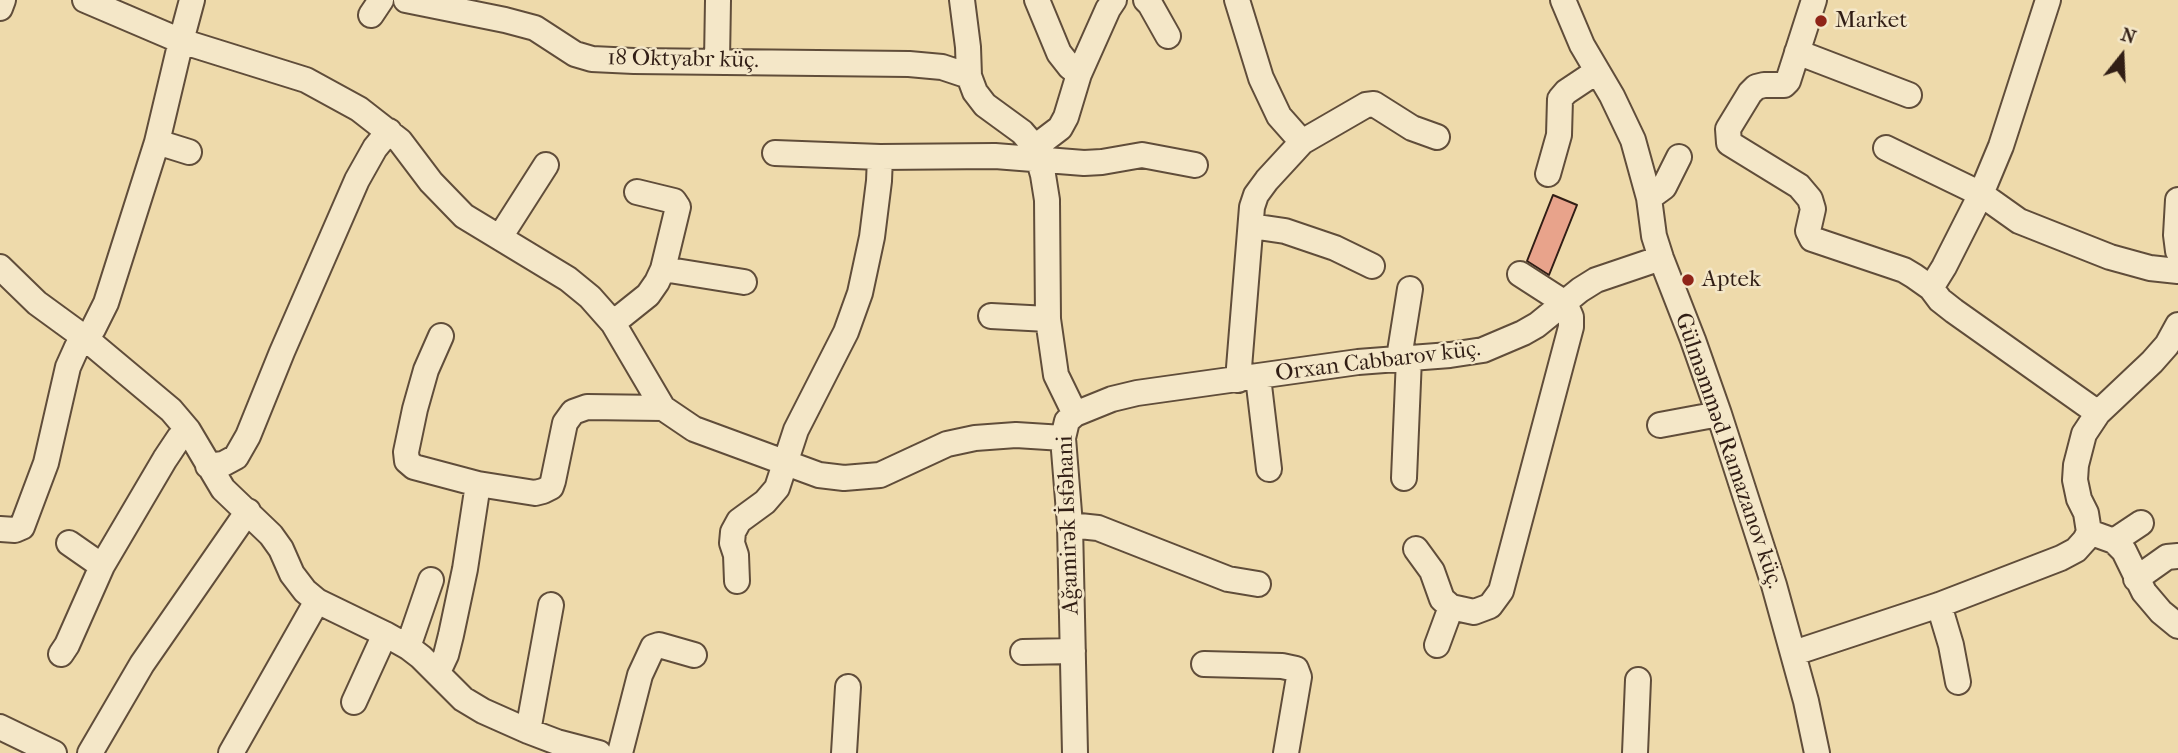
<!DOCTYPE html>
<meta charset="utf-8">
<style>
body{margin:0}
#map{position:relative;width:2178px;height:753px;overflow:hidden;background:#eedaab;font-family:"IM FELL French Canon",serif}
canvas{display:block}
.north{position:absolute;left:2087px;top:21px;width:70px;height:70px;-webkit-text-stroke:5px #f4e7c8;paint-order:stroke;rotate:18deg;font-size:19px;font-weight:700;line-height:28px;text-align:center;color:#311e15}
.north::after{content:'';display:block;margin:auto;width:24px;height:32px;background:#311e15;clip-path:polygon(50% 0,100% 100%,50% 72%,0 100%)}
</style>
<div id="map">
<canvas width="2178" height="753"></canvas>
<div class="north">N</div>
</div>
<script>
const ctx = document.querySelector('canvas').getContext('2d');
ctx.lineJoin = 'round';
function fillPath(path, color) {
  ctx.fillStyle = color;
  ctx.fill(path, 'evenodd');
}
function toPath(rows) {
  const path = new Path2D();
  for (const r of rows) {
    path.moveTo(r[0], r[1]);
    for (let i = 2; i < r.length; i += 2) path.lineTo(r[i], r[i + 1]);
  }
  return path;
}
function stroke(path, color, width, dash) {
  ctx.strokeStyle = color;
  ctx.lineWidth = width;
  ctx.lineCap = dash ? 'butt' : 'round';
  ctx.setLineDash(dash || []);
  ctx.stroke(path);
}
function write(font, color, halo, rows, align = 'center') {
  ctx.font = font + ' "IM FELL French Canon",serif';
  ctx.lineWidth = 5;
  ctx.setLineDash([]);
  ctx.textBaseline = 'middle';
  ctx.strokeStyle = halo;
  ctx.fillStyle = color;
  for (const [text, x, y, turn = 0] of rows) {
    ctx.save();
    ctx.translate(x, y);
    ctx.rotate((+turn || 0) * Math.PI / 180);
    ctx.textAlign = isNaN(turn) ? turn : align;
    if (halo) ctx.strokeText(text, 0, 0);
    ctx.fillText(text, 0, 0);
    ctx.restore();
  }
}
const building = toPath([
 [1553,195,1577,205,1549,275,1527,261,1553,195]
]);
const minor = toPath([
 [85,0,181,41,306,80,359,109,400,141,431,182,464,216,568,279,590,297,613,323,663,408,694,429,819,475,844,478,880,475,947,444,975,438,1016,435,1063,438],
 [406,0,505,20,535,28,575,54,592,59,634,61,909,64,942,67,969,76],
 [962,0,968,47,969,76,975,92,985,105,1022,132,1035,147,1043,175,1047,200,1048,319,1056,375,1075,414],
 [1037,0,1059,53,1070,67,1079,74],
 [1146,0,1150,4,1168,36],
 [1237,0,1261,78,1279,116,1302,142,1267,180,1256,195,1252,207,1238,380],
 [1563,0,1582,45,1612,96,1633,140,1649,198,1654,236,1661,258,1693,340,1719,414,1774,585,1806,701,1817,753],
 [1814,0,1788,81,1784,85,1764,85,1756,87,1750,93,1728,129,1729,143,1799,186,1810,199,1813,209,1808,231,1812,239,1904,270,1914,276,1931,288,1940,300,1954,311,2098,413],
 [0,8,3,0],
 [371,15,381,0],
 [1797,52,1909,95],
 [717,61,718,0],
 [157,142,189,152],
 [1302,142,1366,105,1374,104,1412,128,1437,137],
 [1035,147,1060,128,1066,117,1079,74,1108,9,1114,0],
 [1886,148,1981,194,2019,221,2110,257,2150,268,2178,271],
 [775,153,880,157],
 [1548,174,1559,135,1560,99,1566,92,1596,72],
 [1649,198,1664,187,1679,157],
 [2178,200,2176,235,2178,251],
 [1251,226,1285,231,1335,248,1372,266],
 [500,237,546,165],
 [0,267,37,303,85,338,171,410,188,430,223,489,271,535,281,549,292,574,305,591,317,601,385,634,408,647,421,657,463,699,483,711,528,731,557,742,599,753],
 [663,269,744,282],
 [1931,288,1944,267,1981,194,2001,146,2048,0],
 [991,316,1048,319],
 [613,323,648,295,657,282,663,269,678,207,674,201,637,192],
 [441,336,426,370,415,409,406,452,407,461,414,467,478,484,535,493,543,491,551,487,553,481,565,423,573,412,587,407,663,408],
 [1399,358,1410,289],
 [1258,377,1269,469],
 [1660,425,1719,414],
 [208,466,223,464,236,457,248,436,282,352,357,180,375,148,389,131],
 [1404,478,1409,358],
 [1070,525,1098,528,1228,579,1258,584],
 [0,529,15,530,22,527,46,463,68,367,77,347,93,329,106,303,157,142,181,41,192,0],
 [2089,532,2114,541,2124,551,2144,592,2161,612,2178,626],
 [2114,541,2141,523],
 [69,543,102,566],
 [1416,549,1432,571,1442,599,1451,607,1474,612,1490,606,1501,591,1571,327,1571,317,1565,303,1520,274],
 [2136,579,2167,557,2178,556],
 [737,581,736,555,732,543,733,532,739,521,765,502,777,488,796,430,846,332,860,293,872,237,879,181,880,157,995,156,1084,163,1102,162,1142,155,1195,165],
 [1939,605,1951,645,1958,682],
 [1437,645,1451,607],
 [408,647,431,580],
 [1023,652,1073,651],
 [1794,653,1939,605,2061,558,2076,550,2085,540,2089,532,2086,513,2079,499,2075,480,2076,465,2084,434,2098,413,2152,362,2167,345,2178,325],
 [61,654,67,645,102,566,165,459,179,438,188,430],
 [1204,664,1282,666,1296,669,1299,677,1286,753],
 [438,672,446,655,451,635,465,569,478,484],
 [354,702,385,634],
 [0,727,54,753],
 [528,731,551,605],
 [90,753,142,664,248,511],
 [231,753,317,601],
 [620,753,640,675,653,647,659,645,694,655],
 [844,753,848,687],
 [1075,753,1070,525,1063,438,1067,421,1075,414,1112,399,1137,393,1358,362,1450,355,1483,350,1523,333,1537,325,1580,290,1596,280,1661,258],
 [1635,753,1638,680]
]);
const markers = [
 [1821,21,7,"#8f2418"],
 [1688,280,7,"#8f2418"]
];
const poiNames = [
 ["Market",1835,21],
 ["Aptek",1702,280]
];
const streetNames = [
 ["18 Oktyabr küç.",683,60,1],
 ["Orxan Cabbarov küç.",1378,362,-7],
 ["Gülməmməd Ramazanov küç.",1728,451,71],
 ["Ağamirək İsfəhani",1069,525,-92]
];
fillPath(building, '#e8a38b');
stroke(building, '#311e15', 2);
stroke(minor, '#604d3a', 28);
stroke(minor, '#f4e7c8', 24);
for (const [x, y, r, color] of markers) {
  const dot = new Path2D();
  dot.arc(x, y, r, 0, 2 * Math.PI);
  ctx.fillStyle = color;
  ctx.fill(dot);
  stroke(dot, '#f4e7c8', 2.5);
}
write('23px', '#311e15', '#f4e7c8', poiNames, 'left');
write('23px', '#311e15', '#f4e7c8', streetNames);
</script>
